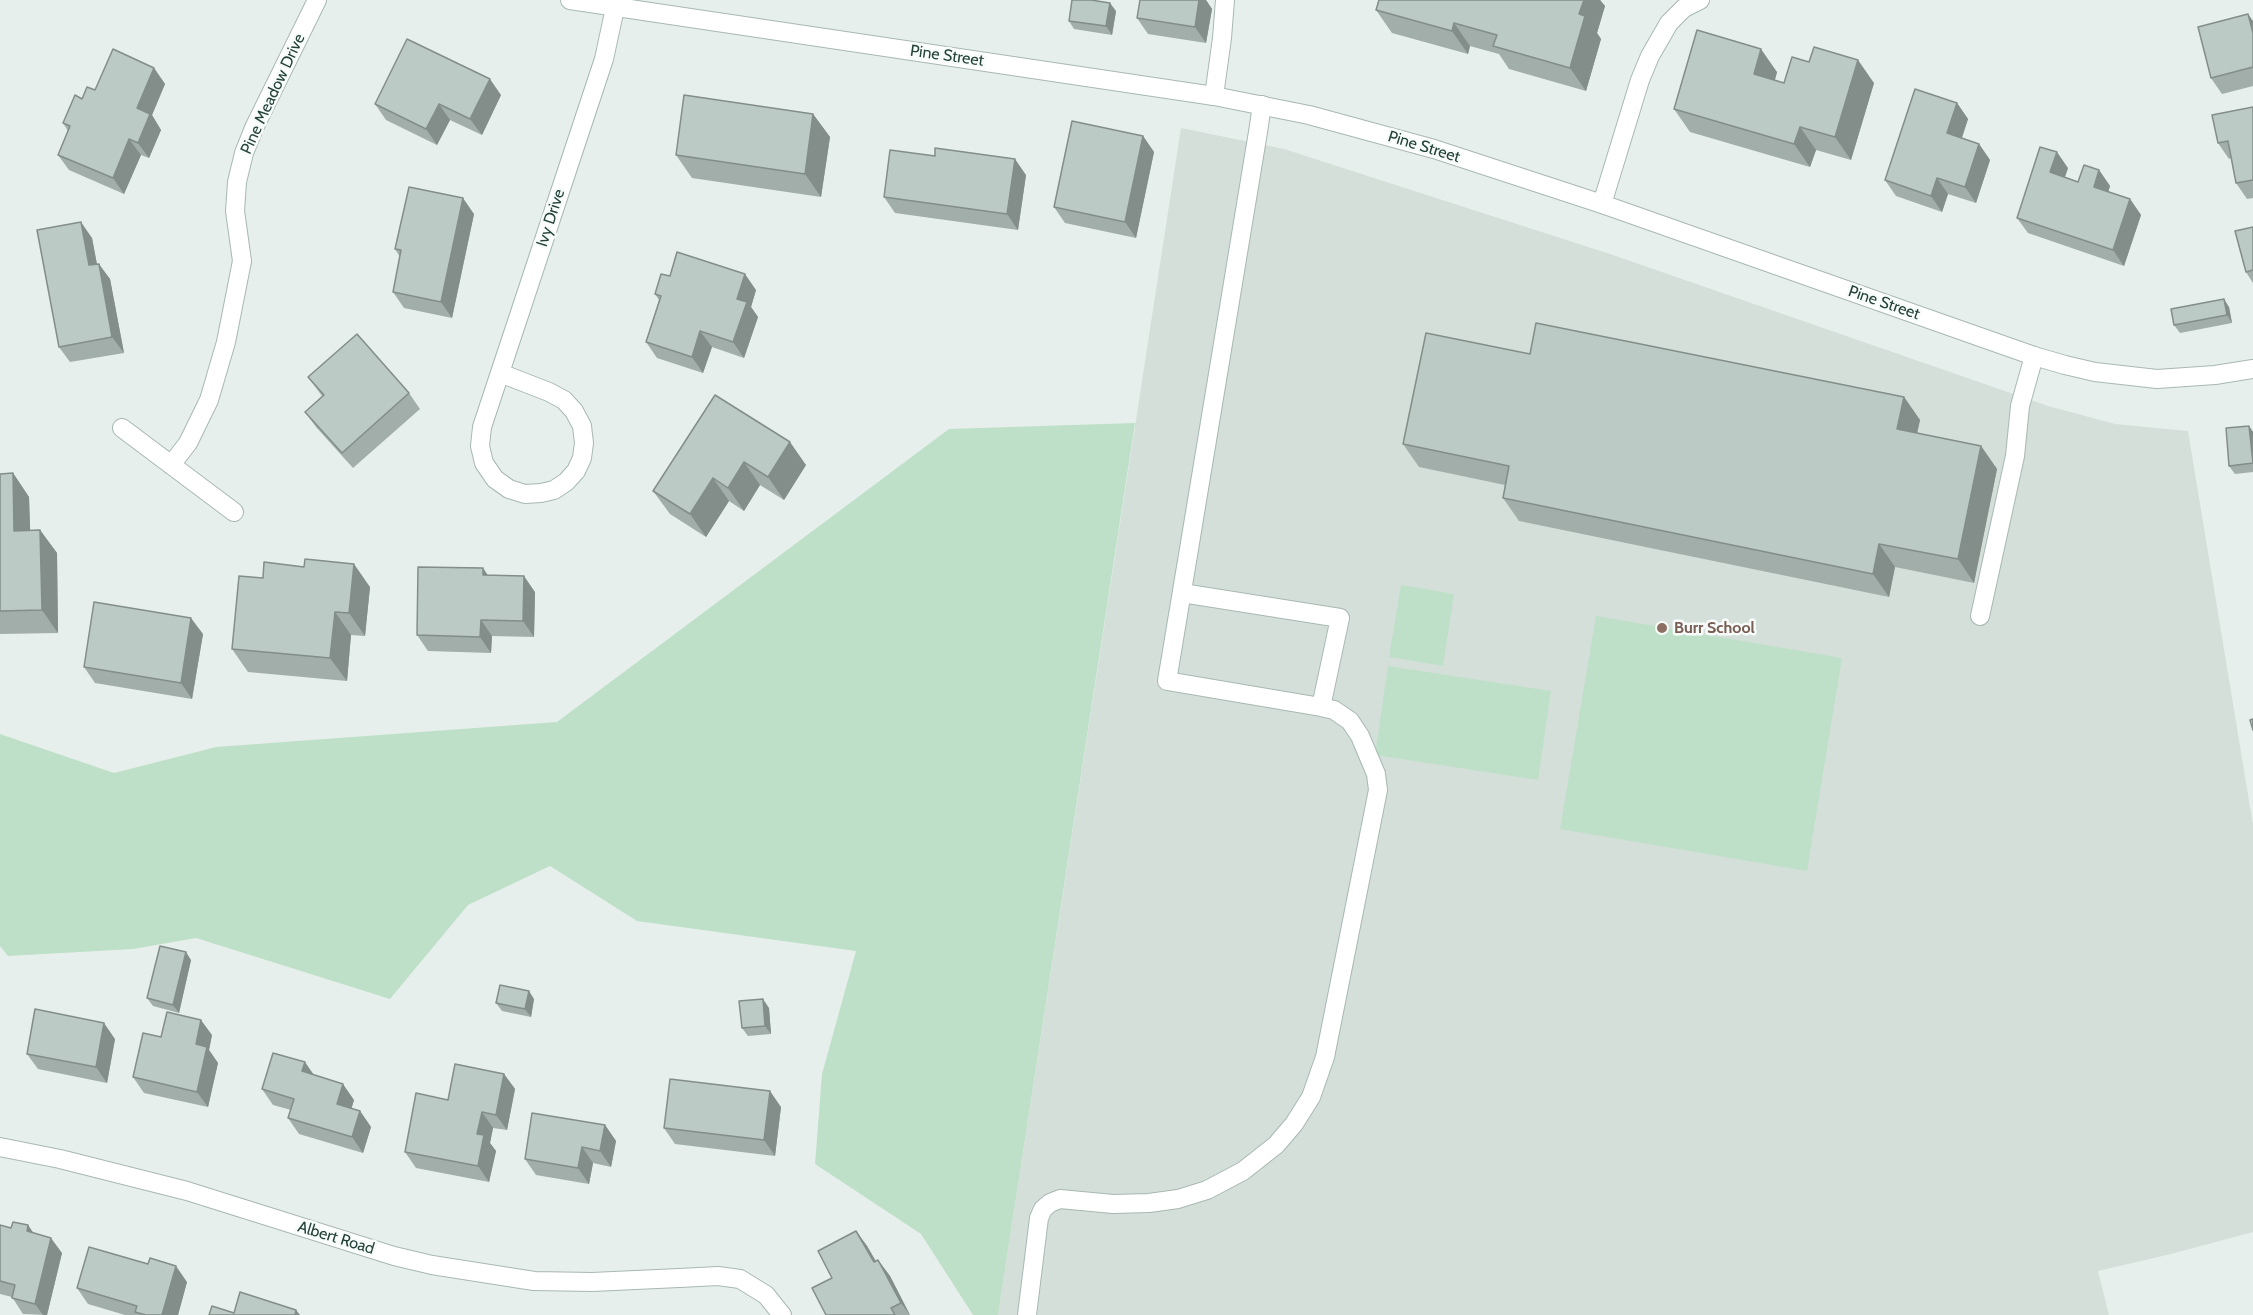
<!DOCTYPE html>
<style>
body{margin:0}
canvas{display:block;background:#e6efeb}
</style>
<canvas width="2253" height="1315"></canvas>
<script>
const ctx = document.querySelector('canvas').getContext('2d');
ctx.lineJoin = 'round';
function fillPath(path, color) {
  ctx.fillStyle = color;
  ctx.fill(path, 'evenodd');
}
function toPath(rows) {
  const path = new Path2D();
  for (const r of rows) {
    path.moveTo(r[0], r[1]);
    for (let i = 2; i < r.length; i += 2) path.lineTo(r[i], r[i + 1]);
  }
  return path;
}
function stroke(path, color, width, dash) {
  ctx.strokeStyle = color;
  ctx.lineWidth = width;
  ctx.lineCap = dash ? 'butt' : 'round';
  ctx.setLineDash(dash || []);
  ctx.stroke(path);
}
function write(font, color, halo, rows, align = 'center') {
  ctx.font = font + ' Cabin,sans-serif';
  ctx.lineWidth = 5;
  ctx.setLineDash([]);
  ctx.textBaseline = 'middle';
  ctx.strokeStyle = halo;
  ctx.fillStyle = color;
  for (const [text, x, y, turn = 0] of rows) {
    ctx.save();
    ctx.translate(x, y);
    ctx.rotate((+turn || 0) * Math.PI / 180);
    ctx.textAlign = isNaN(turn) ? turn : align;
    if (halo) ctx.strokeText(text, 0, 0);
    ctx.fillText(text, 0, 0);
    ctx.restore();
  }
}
const built = toPath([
 [1181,128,1284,149,1610,254,2048,406,2115,424,2188,431,2253,825,2253,1232,2171,1254,2098,1271,2109,1315,998,1315]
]);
const green = toPath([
 [1135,423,998,1315,973,1315,921,1234,815,1164,822,1074,856,951,637,921,550,866,468,905,390,999,196,938,133,949,8,956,0,946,0,734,114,773,216,747,557,722,949,429],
 [1401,585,1454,594,1443,666,1389,657],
 [1596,616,1842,658,1807,871,1560,829],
 [1388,666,1551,691,1538,780,1375,755]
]);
const service = toPath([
 [1214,96,1222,38,1225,0],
 [1602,204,1640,80,1650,56,1669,23,1684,8,1700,0],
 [122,428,234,512],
 [171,465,188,443,209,400,226,342,242,261],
 [1182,593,1340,618,1321,707,1167,681,1191,537,1258,132,1262,105],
 [1980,616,2015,456,2020,406,2034,356],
 [679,1278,718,1276,740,1279,766,1295,782,1315],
 [1027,1315,1039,1218,1043,1209,1050,1203,1060,1199,1113,1204,1149,1203,1178,1199,1207,1190,1243,1171,1276,1145,1294,1124,1311,1097,1325,1057,1378,790,1376,774,1360,736,1350,721,1334,710,1321,707]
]);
const minor = toPath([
 [570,0,1214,96,1309,115,1434,149,1602,204,2034,356,2065,365,2095,372,2157,379,2215,375,2253,369],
 [242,261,235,211,237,182,244,153,254,128,317,0],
 [500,373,549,392,564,400,574,411,582,426,584,443,582,458,576,471,566,482,554,490,541,493,525,494,509,489,495,479,484,463,480,446,482,427,604,59,615,8],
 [0,1147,60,1159,187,1191,394,1256,432,1265,534,1281,592,1282,679,1278]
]);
const wall = toPath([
 [1140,0,1206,0,1212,9,1206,43,1148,34,1137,18],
 [1378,0,1600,0,1605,6,1597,33,1601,39,1586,91,1509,69,1499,54,1470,46,1468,54,1392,33,1376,10,1378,1],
 [1116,11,1112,35,1074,29,1069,21],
 [2253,21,2253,86,2222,94,2211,78],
 [154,68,165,84,152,115,161,130,149,158,141,155,124,194,69,170,58,155,68,131,63,123,82,99,95,90],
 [1777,72,1775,80,1784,83,1874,83,1851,160,1816,150,1810,167,1690,132,1674,109],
 [501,95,482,135,450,120,437,145,386,120,375,104],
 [1957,103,1968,119,1962,138,1979,144,1990,160,1976,203,1948,194,1942,212,1896,196,1885,180],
 [2253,107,2253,198,2247,199,2236,183,2231,158,2229,159,2218,143],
 [813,114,830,137,821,197,692,178,676,155],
 [1143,136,1154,152,1136,238,1065,223,1054,207],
 [935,156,1026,175,1018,230,895,213,884,197],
 [2068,168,2065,177,2078,182,2099,170,2110,186,2108,192,2130,199,2141,215,2124,266,2028,233,2017,218],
 [474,214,452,318,404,308,393,292,400,257,395,249],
 [2253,227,2253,283,2246,272],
 [92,238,97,264,110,279,124,353,70,362,59,347],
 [670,276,756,290,751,307,758,317,744,358,712,347,703,373,657,358,646,342,659,300,655,294],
 [2229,307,2232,323,2180,333,2174,325],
 [1530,354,1904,397,1920,420,1917,433,1981,446,1997,469,1974,583,1895,567,1889,597,1519,521,1503,498,1505,485,1419,467,1403,444],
 [308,377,409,393,420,409,353,468,316,427,305,412,322,396],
 [715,395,806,465,784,500,760,485,744,511,729,501,706,537,670,514,653,491],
 [2249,426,2253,432,2253,472,2235,474,2229,466],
 [13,473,29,497,30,531,40,530,57,553,58,633,0,634,0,474],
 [489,575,535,592,534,637,492,636,491,653,428,651,417,635],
 [370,587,365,636,351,635,347,681,248,672,232,649],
 [203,634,192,699,95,683,84,667],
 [191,960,179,1013,153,1006,147,998],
 [534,999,531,1017,502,1011,496,1003],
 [769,1008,771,1034,748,1036,742,1028],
 [212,1035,209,1050,218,1063,208,1107,144,1093,133,1077,161,1037],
 [115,1039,107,1083,38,1069,27,1054],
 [504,1074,515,1089,507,1130,493,1128,490,1143,496,1151,489,1182,416,1168,405,1152,448,1100],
 [313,1075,354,1100,351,1109,360,1111,371,1127,363,1153,299,1134,288,1118,291,1110,273,1105,262,1089],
 [781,1107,775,1156,675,1144,664,1128],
 [605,1125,616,1141,611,1167,593,1163,589,1184,536,1175,525,1159],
 [0,1225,11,1228,28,1225,33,1233,62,1253,47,1315,23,1314,12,1297,0,1294],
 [856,1231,867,1246,876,1261,878,1260,890,1276,910,1315,826,1315,832,1278],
 [187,1282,178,1315,125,1315,88,1304,77,1288]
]);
const shadedWall = toPath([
 [1199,0,1206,0,1212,9,1206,43,1195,27],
 [1584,0,1600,0,1605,6,1597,33,1601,39,1586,91,1570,68,1579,14],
 [1110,3,1116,11,1112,35,1106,26],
 [2248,14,2253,21,2253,33],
 [1454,23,1470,46,1468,54,1452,31],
 [1761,49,1777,72,1770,97,1754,74],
 [1858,60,1874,83,1851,160,1835,137],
 [154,68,165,84,152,115,161,130,149,158,138,143,137,108],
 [490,79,501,95,482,135,470,119],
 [1957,103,1968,119,1958,149,1947,133],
 [439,104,450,120,437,145,426,129],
 [813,114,830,137,821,197,805,174],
 [1800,127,1816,150,1810,167,1794,144],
 [1143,136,1154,152,1136,238,1125,222],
 [129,139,141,155,124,194,113,178],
 [1979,144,1990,160,1976,203,1965,187],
 [2057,152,2068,168,2061,188,2050,172],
 [1015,159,1026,175,1018,230,1007,214],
 [2099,170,2110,186,2105,203,2094,187],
 [1937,178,1948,194,1942,212,1931,196],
 [463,198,474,214,452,318,441,302],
 [2130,199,2141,215,2124,266,2113,250],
 [81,222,92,238,100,281,89,265],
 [99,264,110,279,124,353,112,337],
 [745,274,756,290,751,307,758,317,744,358,733,342,737,299],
 [2224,299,2229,307,2232,323,2227,315],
 [700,331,712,347,703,373,692,357],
 [1904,397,1920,420,1913,452,1897,429],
 [2249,426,2253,432,2253,464,2253,463],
 [790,442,806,465,784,500,768,477],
 [1981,446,1997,469,1974,583,1958,559],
 [744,462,760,485,744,511,728,488],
 [13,473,29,497,31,554,14,531],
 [713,478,729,501,706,537,690,514],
 [40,530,57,553,58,633,42,610],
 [1879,544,1895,567,1889,597,1873,574],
 [354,564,370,587,365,636,349,613],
 [483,568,494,584,483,575],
 [524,576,535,592,534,637,523,621],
 [335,612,351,635,347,681,330,658],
 [191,618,203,634,192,699,181,683],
 [481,620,492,636,491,653,480,637],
 [186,952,191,960,179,1013,173,1005],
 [529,991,534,999,531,1017,525,1009],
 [763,999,769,1008,771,1034,765,1026],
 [201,1020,212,1035,209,1050,218,1063,208,1107,197,1092,196,1044],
 [104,1023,115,1039,107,1083,96,1067],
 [305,1062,316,1078,302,1071],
 [504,1074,515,1089,507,1130,496,1115],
 [343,1084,354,1100,348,1120,337,1104],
 [770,1091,781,1107,775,1156,764,1140],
 [360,1111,371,1127,363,1153,352,1137],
 [482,1112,493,1128,490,1143,496,1151,489,1182,478,1166,477,1134],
 [605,1125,616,1141,611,1167,600,1151],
 [582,1147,593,1163,589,1184,578,1168],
 [28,1225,39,1241,27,1231],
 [856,1231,867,1246,885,1278,874,1262],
 [51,1238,62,1253,47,1315,43,1315,35,1304],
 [878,1260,890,1276,910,1315,901,1303],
 [176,1266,187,1282,178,1315,162,1315],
 [296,1310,300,1315,295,1315]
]);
const building = toPath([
 [1072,0,1091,0,1110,3,1106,26,1069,21,1072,0],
 [1140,0,1199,0,1195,27,1137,18,1140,0],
 [1379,0,1584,0,1579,14,1585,16,1570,68,1493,46,1497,35,1454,23,1452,31,1376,10,1379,0],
 [2248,14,2253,33,2253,67,2211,78,2198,27,2248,14],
 [1697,30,1761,49,1754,74,1784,83,1792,57,1809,62,1814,47,1858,60,1835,137,1800,127,1794,144,1674,109,1697,30],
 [407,39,490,79,470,119,439,104,426,129,375,104,407,39],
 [113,49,154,68,137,108,150,114,138,143,129,139,113,178,58,155,70,126,63,123,75,95,82,99,87,87,95,90,113,49],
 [1915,89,1957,103,1947,133,1979,144,1965,187,1937,178,1931,196,1885,180,1915,89],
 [684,95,813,114,805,174,676,155,684,95],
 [2253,107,2253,180,2236,183,2228,141,2218,143,2212,115,2253,107],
 [1072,121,1143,136,1125,222,1054,207,1072,121],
 [2040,147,2057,152,2050,172,2078,182,2084,165,2099,170,2094,187,2130,199,2113,250,2017,218,2040,147],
 [935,148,1015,159,1007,214,884,197,890,150,935,156,935,148],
 [409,187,463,198,441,302,393,292,401,250,395,249,409,187],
 [81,222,89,265,99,264,112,337,59,347,37,230,81,222],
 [2253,227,2253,270,2246,272,2235,231,2253,227],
 [677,252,745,274,737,299,747,302,733,342,700,331,692,357,646,342,661,296,655,294,661,274,670,276,677,252],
 [2224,299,2227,315,2174,325,2171,309,2224,299],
 [1536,323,1904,397,1897,429,1981,446,1958,559,1879,544,1873,574,1503,498,1509,466,1403,444,1426,333,1530,354,1536,323],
 [357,334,409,393,342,453,305,412,324,395,308,377,357,334],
 [715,395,790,442,768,477,744,462,728,488,713,478,690,514,653,491,715,395],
 [2249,426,2253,463,2229,466,2226,428,2249,426],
 [13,473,14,531,40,530,42,610,0,611,0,474,13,473],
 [305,559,354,564,349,613,335,612,330,658,232,649,239,576,263,578,264,562,304,567,305,559],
 [418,567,483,568,483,575,524,576,523,621,481,620,480,637,417,635,418,567],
 [94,602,191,618,181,683,84,667,94,602],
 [2253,719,2253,730,2250,720,2253,719],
 [160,946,186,952,173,1005,147,998,160,946],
 [500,985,529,991,525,1009,496,1003,500,985],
 [763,999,765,1026,742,1028,739,1001,763,999],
 [35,1009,104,1023,96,1067,27,1054,35,1009],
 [167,1012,201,1020,196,1044,207,1047,197,1092,133,1077,143,1033,161,1037,167,1012],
 [273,1053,305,1062,302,1071,343,1084,337,1104,360,1111,352,1137,288,1118,294,1099,262,1089,273,1053],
 [455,1064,504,1074,496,1115,482,1112,477,1134,484,1135,478,1166,405,1152,416,1093,448,1100,455,1064],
 [670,1079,770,1091,764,1140,664,1128,670,1079],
 [532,1113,605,1125,600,1151,582,1147,578,1168,525,1159,532,1113],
 [13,1222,28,1225,27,1231,51,1238,35,1304,12,1298,15,1285,0,1281,0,1225,11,1228,13,1222],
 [856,1231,874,1262,878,1260,901,1303,891,1308,895,1315,826,1315,812,1288,832,1278,818,1251,856,1231],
 [89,1247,148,1264,150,1258,176,1266,162,1315,146,1315,135,1312,137,1306,77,1288,89,1247],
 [240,1292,296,1310,295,1315,209,1315,212,1306,234,1313,240,1292]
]);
const markers = [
 [1662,628,6,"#8d6e63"]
];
const streetNames = [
 ["Pine Street",947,56,8],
 ["Pine Meadow Drive",273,94,-65],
 ["Pine Street",1424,147,17],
 ["Ivy Drive",551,218,-72],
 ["Pine Street",1884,303,19],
 ["Albert Road",336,1238,17]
];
const educationNames = [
 ["Burr School",1674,628]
];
fillPath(built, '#d4dfda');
fillPath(green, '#bfe0c8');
stroke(service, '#a8b8b2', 20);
stroke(minor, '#a8b8b2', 20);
stroke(service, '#fff', 18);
stroke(minor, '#fff', 18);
fillPath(wall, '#a1aea9');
fillPath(shadedWall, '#838d89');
fillPath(building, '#bbcac4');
stroke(building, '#838d89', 1.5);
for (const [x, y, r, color] of markers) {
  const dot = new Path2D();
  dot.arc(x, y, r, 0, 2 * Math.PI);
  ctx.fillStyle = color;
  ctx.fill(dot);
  stroke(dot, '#f7fbf9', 2);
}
write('16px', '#24423a', '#f7fbf9', streetNames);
write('bold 16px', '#785e54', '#f7fbf9', educationNames, 'left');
</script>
